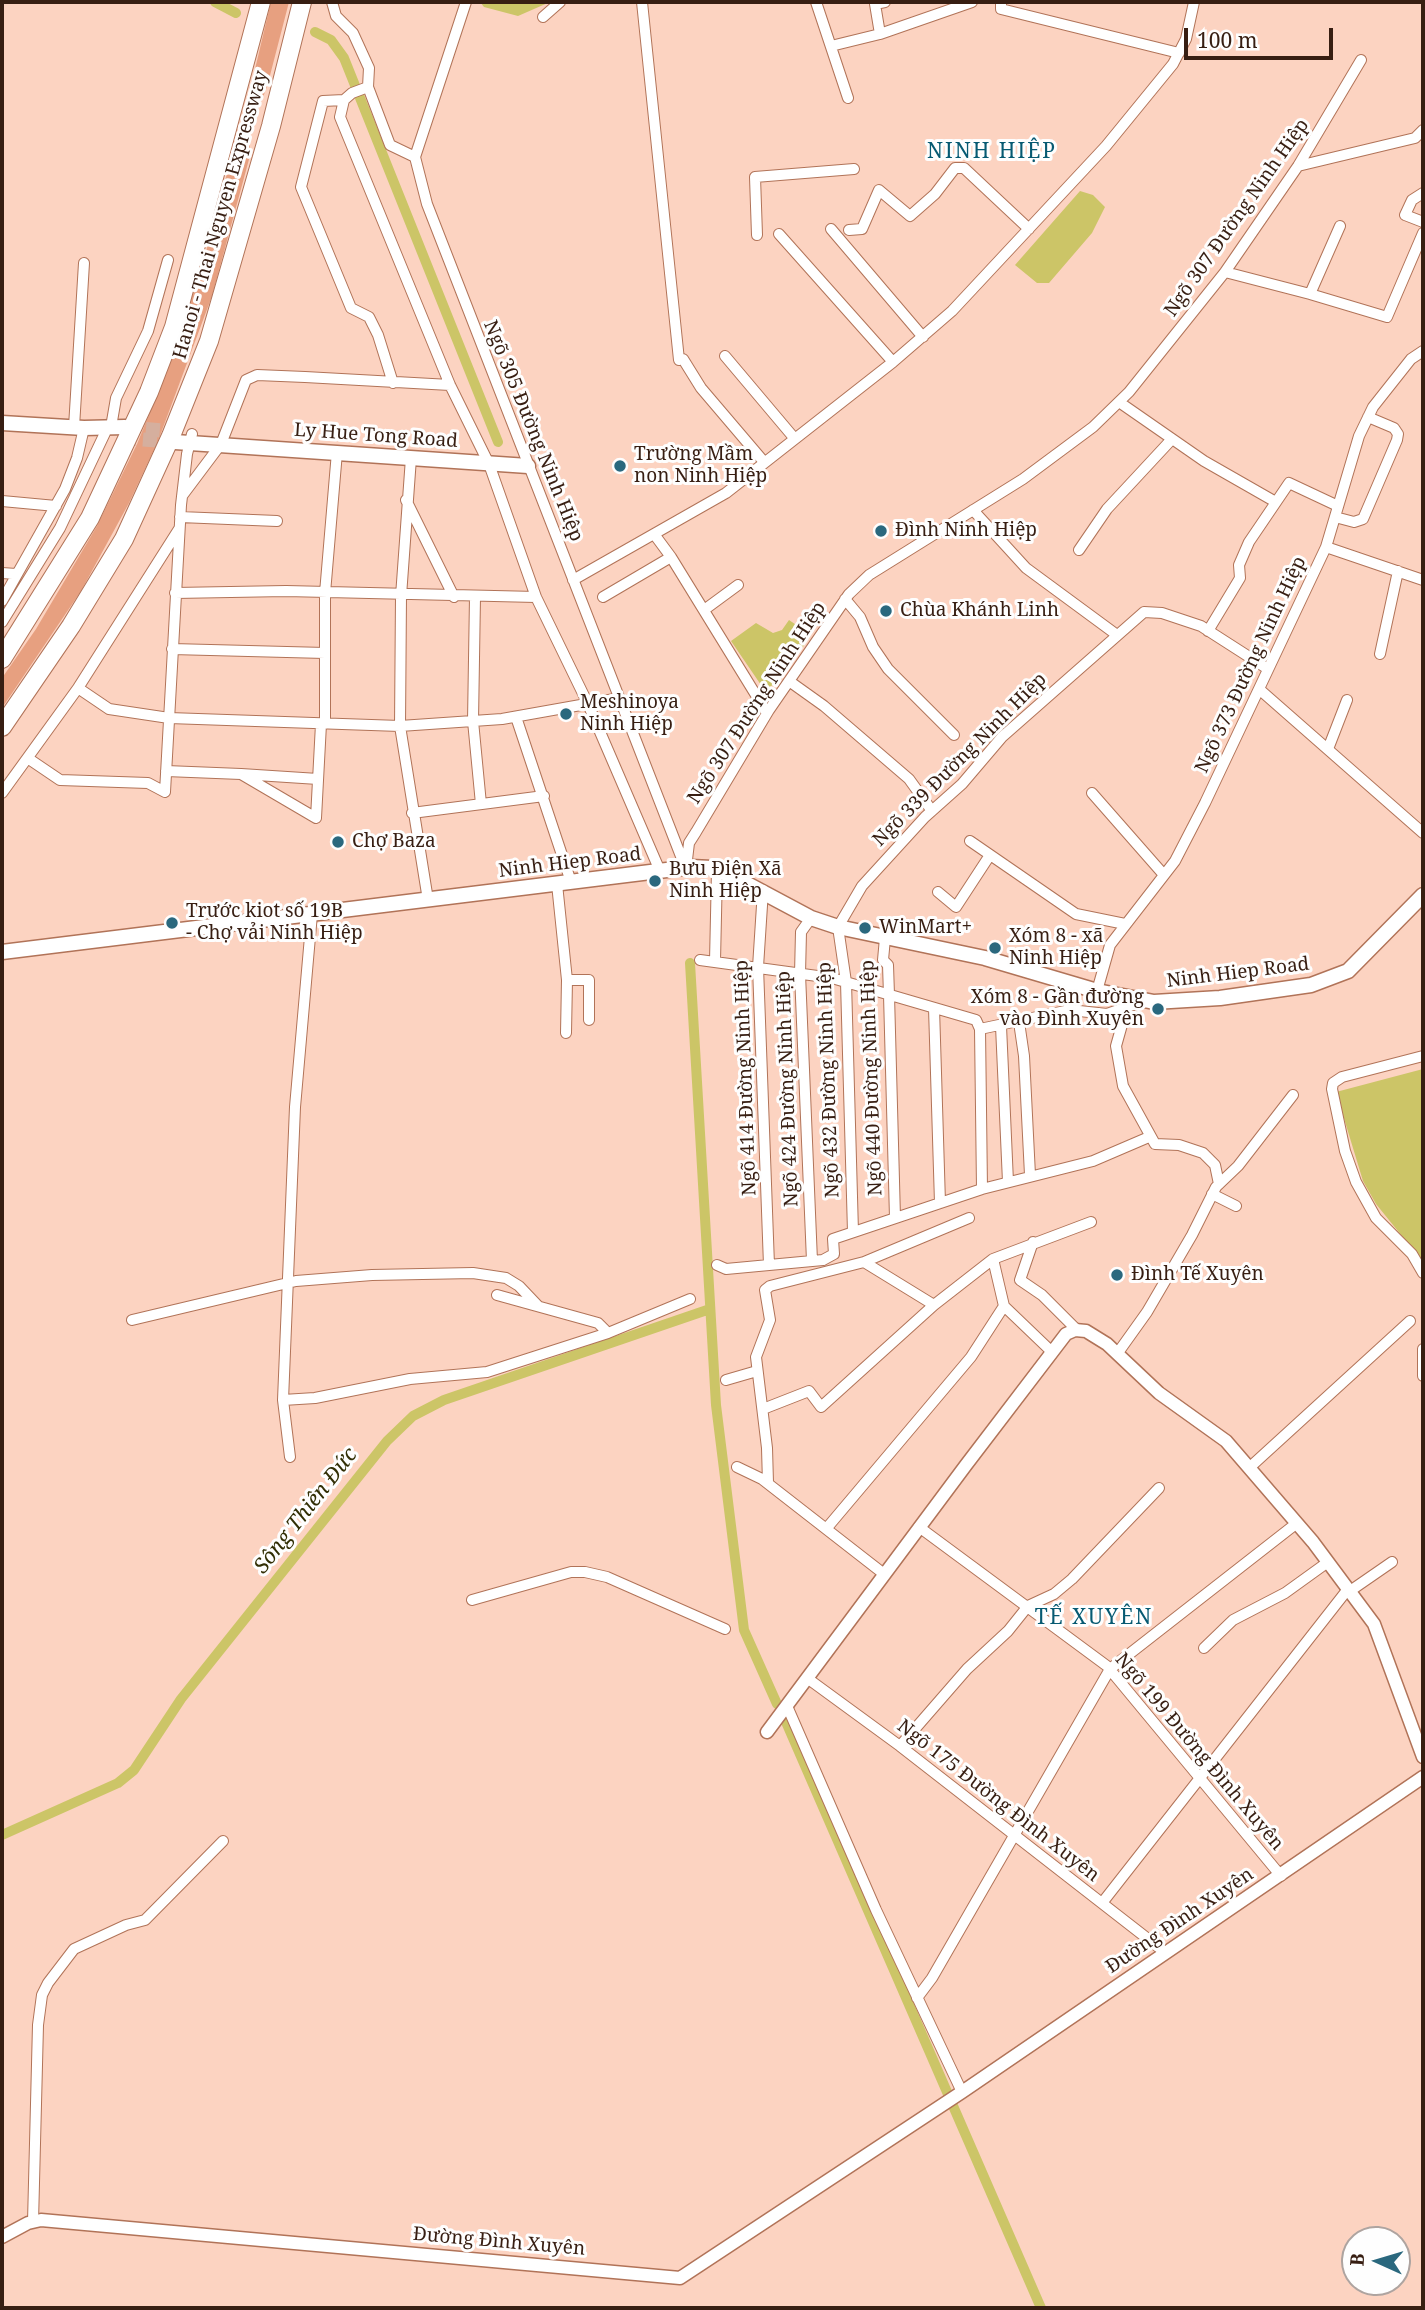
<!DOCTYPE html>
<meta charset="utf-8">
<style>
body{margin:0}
#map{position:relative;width:1425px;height:2310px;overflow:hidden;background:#fcd3c1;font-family:"Noto Serif",serif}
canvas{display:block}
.frame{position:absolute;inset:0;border:4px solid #371e12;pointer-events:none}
.north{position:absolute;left:1341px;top:2226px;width:70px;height:70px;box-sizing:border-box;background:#fefefe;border:2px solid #aea4a0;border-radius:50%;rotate:274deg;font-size:19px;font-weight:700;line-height:28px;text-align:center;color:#371e12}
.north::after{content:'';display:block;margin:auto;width:24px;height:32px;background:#2a687e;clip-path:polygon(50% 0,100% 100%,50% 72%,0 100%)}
.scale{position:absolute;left:1184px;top:28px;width:149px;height:32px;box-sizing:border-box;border:4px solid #371e12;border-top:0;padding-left:9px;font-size:21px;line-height:24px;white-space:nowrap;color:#371e12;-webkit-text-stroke:5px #fefefe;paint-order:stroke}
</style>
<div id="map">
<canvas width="1425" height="2310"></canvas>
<div class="frame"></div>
<div class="north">B</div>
<div class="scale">100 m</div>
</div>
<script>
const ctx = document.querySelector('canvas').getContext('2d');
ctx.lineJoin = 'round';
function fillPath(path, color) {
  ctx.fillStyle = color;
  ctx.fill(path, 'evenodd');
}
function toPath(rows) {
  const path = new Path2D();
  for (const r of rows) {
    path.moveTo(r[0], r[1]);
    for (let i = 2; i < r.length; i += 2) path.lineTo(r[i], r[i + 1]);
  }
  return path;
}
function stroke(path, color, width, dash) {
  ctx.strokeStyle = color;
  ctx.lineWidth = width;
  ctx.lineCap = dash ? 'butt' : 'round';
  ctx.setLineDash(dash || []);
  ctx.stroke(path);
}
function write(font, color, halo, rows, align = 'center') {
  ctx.font = font + ' "Noto Serif",serif';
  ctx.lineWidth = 6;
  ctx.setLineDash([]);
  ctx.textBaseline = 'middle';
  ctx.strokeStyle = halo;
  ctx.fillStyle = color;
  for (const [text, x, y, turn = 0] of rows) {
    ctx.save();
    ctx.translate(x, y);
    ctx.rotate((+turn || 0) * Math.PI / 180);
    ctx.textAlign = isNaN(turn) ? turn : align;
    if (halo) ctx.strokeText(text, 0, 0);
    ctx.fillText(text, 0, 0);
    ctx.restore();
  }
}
const green = toPath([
 [271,2,289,2,267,87,263,97,258,98,250,90],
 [239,141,249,143,251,152,212,296,158,441,129,503,81,591,2,708,2,678,36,629,97,526,137,444,173,356,204,259,233,151]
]);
const water = toPath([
 [480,2,550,2,518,16,484,7],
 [1080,191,1093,195,1105,207,1092,233,1049,283,1037,283,1015,265],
 [789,620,811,635,779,682,769,687,761,685,731,641,756,623,773,633,782,630],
 [1423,1069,1423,1262,1376,1204,1363,1181,1336,1092]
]);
const canal = toPath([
 [215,2,236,13],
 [315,32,331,40,344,58,498,442],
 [690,963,716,1405,744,1630,777,1704],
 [786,1722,1041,2308],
 [2,1835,118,1783,134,1770,181,1699,387,1441,413,1416,444,1400,710,1309]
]);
const secondaryTunnel = toPath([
 [125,427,179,432],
 [122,438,175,442]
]);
const minor = toPath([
 [332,2,336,16,353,33,369,68,368,87,352,93,344,100,340,117,450,385,489,464,536,597,588,704,660,871],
 [466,2,415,157,427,204,684,864],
 [642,2,679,360],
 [816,2,848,98],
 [1001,2,1001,9,1179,53],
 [543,17,560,2],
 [880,34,875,4,885,2],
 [831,46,880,34,972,2],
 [368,87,390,145,415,157],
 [344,100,323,101,301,187,351,308,369,317,378,335,393,383],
 [1298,166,1415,138,1423,130],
 [1423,193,1412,200,1405,215,1423,222],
 [831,229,923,337],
 [849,230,862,229,879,190,910,216,935,194,955,168,964,168,1029,229],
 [779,234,893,362],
 [757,235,755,177,854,169],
 [1225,272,1310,294,1340,226],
 [1310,294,1387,317,1423,233],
 [725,356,795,439],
 [683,359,701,388,764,462],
 [1119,402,1204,461,1274,501],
 [74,427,84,263],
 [111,427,116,398,148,331,168,260],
 [411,458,401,596,400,726,428,900],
 [182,496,221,444,246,380,257,375,305,377,450,385],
 [406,500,454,597],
 [2,501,56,506],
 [973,510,1026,568,1117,635],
 [180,517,277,521],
 [1335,517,1354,522,1363,519,1397,440,1398,434,1394,428,1368,417],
 [1326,547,1423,580],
 [1079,550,1107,509,1172,439],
 [671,557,767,713],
 [2,573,16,574],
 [573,580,726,493,893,362,952,311,1106,146,1173,64,1186,39,1194,2],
 [175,593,286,591,536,597],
 [475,597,473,721,481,804],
 [603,597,671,557,654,534],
 [845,599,860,617,873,647,888,669,954,735],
 [2,601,65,489,77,458,84,428],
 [704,610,738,585],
 [2,622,60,528,105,433],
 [1208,631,1240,578,1239,565,1249,542,1289,483,1338,506],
 [172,649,325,653],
 [1380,654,1398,571],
 [789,681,824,706,909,779,932,811],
 [78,688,109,709,169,718,400,726,502,719,620,698],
 [1259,689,1423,833],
 [516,717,571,882],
 [325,724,325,593,337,452],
 [1328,749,1347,700],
 [29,759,60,780,148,783,165,792,181,505,187,454,192,434],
 [166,771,241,774],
 [318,779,241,774,316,818,321,724],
 [2,793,78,688,179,529],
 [1092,793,1164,875],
 [412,813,544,796],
 [970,841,1076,914,1125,924],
 [686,868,689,843,696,832,769,710,849,594,869,575,1023,479,1093,427,1129,392,1225,272,1298,166,1361,60],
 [557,884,567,980,589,980,589,1020],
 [763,890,758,967,769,1265],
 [938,892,956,907,990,855],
 [811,918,801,932,800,974,812,1261],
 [885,938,883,960,888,965,889,995,895,1218],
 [700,960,832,978,976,1020,980,1029,1070,1010,1074,984],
 [715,961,717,870],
 [1097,991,1110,945,1175,861,1205,803,1326,547,1359,436,1373,407,1411,359,1423,351],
 [1143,1002,1127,1007,1116,1046,1123,1086,1155,1144,1179,1145,1203,1153,1215,1165,1219,1184],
 [934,1008,940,1203],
 [1070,1010,1107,1014,1127,1007],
 [1019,1022,1024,1056,1030,1175],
 [1001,1026,1008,1182],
 [980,1029,982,1189],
 [566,1033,567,980],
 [1423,1056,1342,1077,1333,1083,1332,1089,1345,1151,1356,1182,1376,1218,1412,1254,1423,1273],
 [1212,1194,1236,1206],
 [853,1232,846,982,838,927,862,886,925,817,962,784,1002,737,1144,612,1162,613,1201,626,1268,669],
 [1033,1242,1020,1280,1042,1295,1077,1330],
 [993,1259,1004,1306,1052,1352],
 [864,1262,934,1305],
 [717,1265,726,1269,823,1260,834,1254,833,1239,982,1189,1093,1161,1149,1137],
 [497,1295,598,1323,608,1333],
 [132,1320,296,1281,372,1275,473,1273,506,1278,519,1286,538,1306],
 [1423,1349,1423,1376],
 [1117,1354,1147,1312,1192,1235,1216,1187,1238,1166,1293,1095],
 [726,1380,757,1371],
 [283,1400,315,1398,410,1379,487,1372,608,1333,690,1299],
 [763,1409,809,1391,821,1407,934,1305,993,1259,1091,1222],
 [290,1457,283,1400,295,1107,312,914],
 [737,1467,762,1479,884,1574],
 [1249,1468,1410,1321],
 [768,1483,767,1448,756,1357,770,1320,765,1290,770,1286,864,1262,969,1218],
 [919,1527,1107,1666,1281,1876],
 [826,1529,971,1357,1004,1306],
 [1350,1591,1392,1562],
 [472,1600,571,1572,585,1572,607,1577,725,1629],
 [1204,1648,1233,1620,1285,1593,1328,1562],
 [807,1678,900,1746,1166,1953],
 [787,1706,876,1910,962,2092],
 [900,1746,967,1669,1008,1631,1028,1606,1054,1594,1072,1579,1159,1488],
 [1102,1903,1348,1589],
 [917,1998,932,1978,1110,1669,1297,1523],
 [33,2222,38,2025,42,1995,48,1983,74,1949,126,1925,145,1920,223,1841]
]);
const tertiary = toPath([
 [767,1732,966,1465,1066,1334,1075,1330,1086,1331,1107,1344,1159,1393,1226,1441,1313,1542,1374,1624,1423,1757],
 [2,2237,28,2223,41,2220,680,2278,962,2092,1423,1777]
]);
const secondary = toPath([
 [2,423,84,428,125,427],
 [175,442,528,466],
 [2,952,691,867,712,868,736,878,811,918,838,927,985,958,1097,991,1154,1002,1220,998,1311,985,1348,971,1423,895]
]);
const motorway = toPath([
 [2,659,90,518,149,392,174,327,261,2],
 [2,727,71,626,124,539,171,436,209,341,271,126,302,2]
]);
const markers = [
 [620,466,7,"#2a687e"],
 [881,531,7,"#2a687e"],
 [886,611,7,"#2a687e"],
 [566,714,7,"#2a687e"],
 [338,842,7,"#2a687e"],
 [655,881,7,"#2a687e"],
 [172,923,7,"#2a687e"],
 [865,928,7,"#2a687e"],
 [995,948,7,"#2a687e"],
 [1158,1009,7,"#2a687e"],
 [1117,1275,7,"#2a687e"]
];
const streetNames = [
 ["Hanoi - Thai Nguyen Expressway",221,215,-74],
 ["Ngõ 307 Đường Ninh Hiệp",1237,218,-55],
 ["Ngõ 305 Đường Ninh Hiệp",533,431,68],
 ["Ly Hue Tong Road",376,436,4],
 ["Ngõ 373 Đường Ninh Hiệp",1251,665,-65],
 ["Ngõ 307 Đường Ninh Hiệp",757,703,-57],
 ["Ngõ 339 Đường Ninh Hiệp",960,760,-45],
 ["Ninh Hiep Road",570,863,-7],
 ["Ninh Hiep Road",1238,973,-7],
 ["Ngõ 414 Đường Ninh Hiệp",746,1078,-92],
 ["Ngõ 440 Đường Ninh Hiệp",872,1078,-92],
 ["Ngõ 432 Đường Ninh Hiệp",829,1080,-92],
 ["Ngõ 424 Đường Ninh Hiệp",788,1089,-92],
 ["Ngõ 199 Đường Đình Xuyên",1199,1752,50],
 ["Ngõ 175 Đường Đình Xuyên",998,1801,38],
 ["Đường Đình Xuyên",1180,1921,-34],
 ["Đường Đình Xuyên",499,2242,5]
];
const poiNames = [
 ["Trường Mầm",634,455],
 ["non Ninh Hiệp",634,477],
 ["Đình Ninh Hiệp",895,531],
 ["Chùa Khánh Linh",900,611],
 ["Meshinoya",580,703],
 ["Ninh Hiệp",580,725],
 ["Chợ Baza",352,842],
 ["Bưu Điện Xã",669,870],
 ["Ninh Hiệp",669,892],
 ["Trước kiot số 19B",186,912],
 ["- Chợ vải Ninh Hiệp",186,934],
 ["WinMart+",879,928],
 ["Xóm 8 - xã",1009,937],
 ["Ninh Hiệp",1009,959],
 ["Xóm 8 - Gần đường",1144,998,"right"],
 ["vào Đình Xuyên",1144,1020,"right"],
 ["Đình Tế Xuyên",1131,1275]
];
const neighbourhoodNames = [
 ["NINH HIỆP",992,152],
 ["TẾ XUYÊN",1094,1618]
];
const waterNames = [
 ["Sông Thiên Đức",306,1511,-52]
];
fillPath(green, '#e7a080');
fillPath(water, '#ccc567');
stroke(canal, '#ccc567', 10);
stroke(secondaryTunnel, '#d5af9e', 14, [14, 7]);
stroke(minor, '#b17358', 12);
stroke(tertiary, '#b17358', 15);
stroke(secondary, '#b17358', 17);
stroke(motorway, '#b17358', 20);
stroke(minor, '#fff', 10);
stroke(tertiary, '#fff', 12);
stroke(secondary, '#fff', 14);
stroke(motorway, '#fff', 18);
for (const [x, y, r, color] of markers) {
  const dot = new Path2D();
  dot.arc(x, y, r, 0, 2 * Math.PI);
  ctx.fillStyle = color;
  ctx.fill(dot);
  stroke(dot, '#fefefe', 2.5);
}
write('19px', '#371e12', '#fefefe', streetNames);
write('19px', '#371e12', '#fefefe', poiNames, 'left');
ctx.letterSpacing = '2px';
write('21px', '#075a72', '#fefefe', neighbourhoodNames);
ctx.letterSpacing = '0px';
write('italic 21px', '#322f05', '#fefefe', waterNames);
</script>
